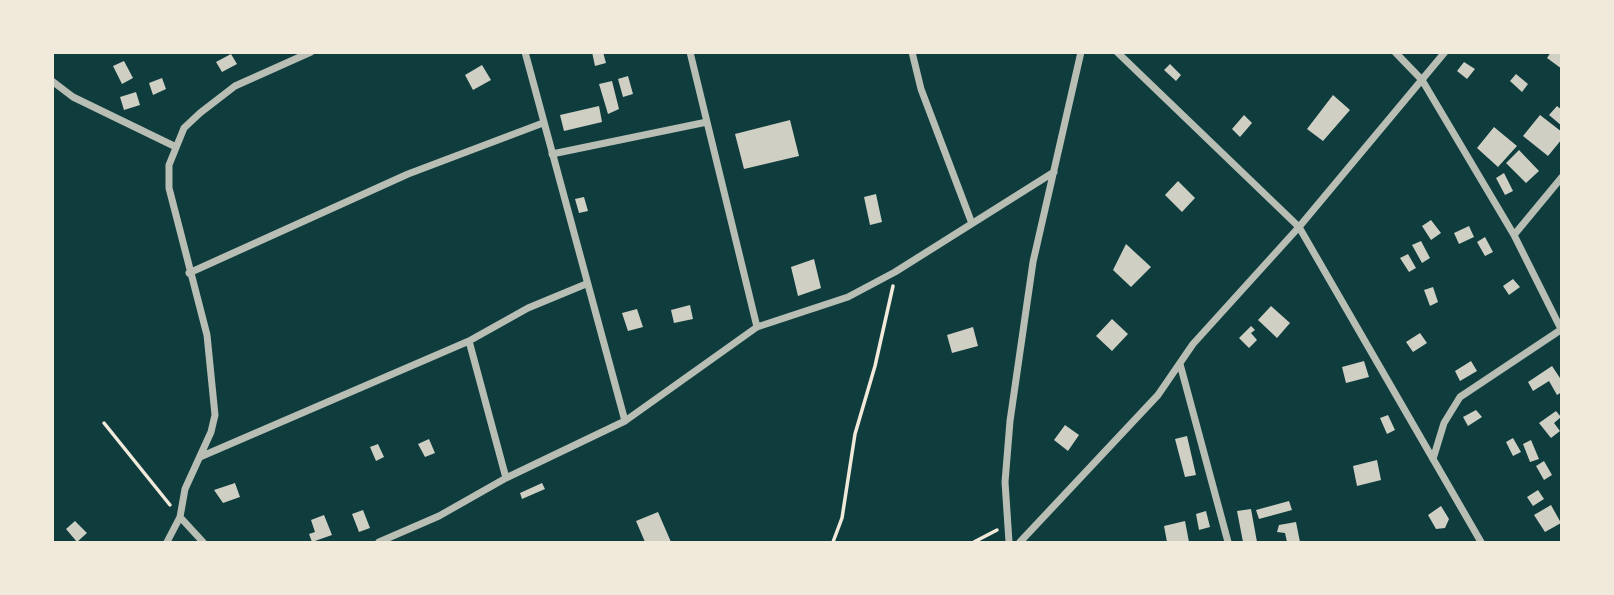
<!DOCTYPE html>
<style>
body{margin:0}
#map{position:relative;width:1614px;height:595px;overflow:hidden;background:#0f3d3e;font-family:"Nunito Sans",sans-serif}
canvas{display:block}
.frame{position:absolute;inset:0;border:54px solid #f1e9da;pointer-events:none}
</style>
<div id="map">
<canvas width="1614" height="595"></canvas>
<div class="frame"></div>
</div>
<script>
const ctx = document.querySelector('canvas').getContext('2d');
ctx.lineJoin = 'round';
function fillPath(path, color) {
  ctx.fillStyle = color;
  ctx.fill(path, 'evenodd');
}
function toPath(rows) {
  const path = new Path2D();
  for (const r of rows) {
    path.moveTo(r[0], r[1]);
    for (let i = 2; i < r.length; i += 2) path.lineTo(r[i], r[i + 1]);
  }
  return path;
}
function stroke(path, color, width, dash) {
  ctx.strokeStyle = color;
  ctx.lineWidth = width;
  ctx.lineCap = dash ? 'butt' : 'round';
  ctx.setLineDash(dash || []);
  ctx.stroke(path);
}
const building = toPath([
 [592,52,603,52,606,63,595,66],
 [1551,52,1562,52,1562,69,1547,58],
 [231,54,237,64,222,72,216,62],
 [124,61,133,78,122,84,113,66],
 [1464,62,1475,69,1467,79,1457,71],
 [1170,64,1181,75,1176,81,1164,70],
 [482,65,491,80,473,90,465,75],
 [1516,74,1528,84,1522,92,1510,81],
 [628,76,633,94,623,97,618,79],
 [162,78,166,89,153,95,149,83],
 [612,81,619,109,608,114,599,84],
 [136,92,140,105,124,110,120,97],
 [1333,95,1350,110,1323,141,1307,129],
 [599,106,602,122,564,131,560,115],
 [1557,106,1562,110,1562,126,1549,115],
 [1244,115,1252,123,1240,137,1232,129],
 [1540,115,1562,132,1562,139,1548,156,1523,136],
 [790,120,799,156,744,169,735,134],
 [1494,127,1517,146,1498,167,1477,148],
 [1519,150,1539,171,1526,183,1506,163],
 [1504,173,1513,191,1505,195,1496,178],
 [1178,181,1195,198,1182,212,1165,195],
 [876,194,882,222,870,225,864,197],
 [584,197,588,211,579,213,575,199],
 [1431,220,1441,233,1431,240,1422,226],
 [1469,226,1474,237,1459,244,1454,233],
 [1485,237,1493,252,1485,256,1477,242],
 [1421,241,1430,258,1422,263,1412,245],
 [1126,244,1151,267,1131,287,1113,270],
 [1408,254,1416,268,1409,272,1400,258],
 [814,259,821,288,798,296,791,267],
 [1513,279,1520,287,1509,295,1503,286],
 [1433,287,1438,302,1430,306,1424,290],
 [690,305,693,319,674,323,671,310],
 [1271,306,1290,323,1277,338,1258,320],
 [637,309,643,327,628,331,622,313],
 [1112,319,1128,334,1112,351,1096,336],
 [1251,326,1255,330,1251,333,1257,340,1249,348,1239,338],
 [973,327,978,346,952,353,947,335],
 [1420,333,1427,343,1413,352,1406,342],
 [1364,361,1369,377,1346,383,1342,367],
 [1471,361,1477,371,1460,381,1455,371],
 [1552,366,1562,381,1562,392,1557,395,1549,381,1533,391,1528,382],
 [1476,410,1482,417,1468,426,1463,417],
 [1556,411,1561,417,1554,423,1560,431,1551,438,1539,423],
 [1388,415,1395,430,1387,434,1380,418],
 [1065,425,1079,435,1068,451,1054,440],
 [1187,436,1196,475,1185,477,1175,439],
 [1513,438,1521,452,1513,456,1506,442],
 [429,439,435,453,425,457,418,444],
 [1531,440,1539,459,1530,462,1523,444],
 [378,444,384,457,376,461,370,447],
 [1377,460,1381,480,1357,486,1353,466],
 [1544,461,1552,475,1544,480,1536,466],
 [235,483,240,497,223,503,214,490],
 [542,483,545,489,522,499,520,493],
 [1538,490,1544,499,1533,506,1527,497],
 [1289,501,1292,510,1259,519,1256,510],
 [1551,505,1561,523,1545,532,1534,515],
 [1441,506,1449,519,1445,528,1436,529,1428,515],
 [1251,509,1257,542,1243,542,1237,511],
 [363,510,370,528,359,532,352,514],
 [1206,511,1210,527,1199,530,1196,514],
 [658,512,671,542,645,542,636,521],
 [324,515,332,535,312,542,309,534,315,532,311,520],
 [75,521,87,533,77,542,66,529],
 [1185,521,1189,542,1167,542,1164,526],
 [1296,522,1300,542,1287,542,1285,533,1277,532,1279,525]
]);
const path = toPath([
 [104,423,170,505],
 [833,542,842,518,855,434,875,366,893,286],
 [974,542,997,530]
]);
const minor = toPath([
 [525,52,625,421],
 [690,52,707,122],
 [912,52,921,89,971,221],
 [1117,52,1299,227,1481,542],
 [1395,52,1422,80,1514,235,1562,331],
 [52,81,73,97,174,146],
 [552,154,707,122,757,327],
 [1514,235,1562,177],
 [189,273,408,174,543,123],
 [469,341,528,308,586,284],
 [1180,364,1228,542],
 [200,457,469,341,506,478],
 [1433,459,1444,423,1460,397,1562,329],
 [180,517,203,542],
 [167,542,180,517,185,489,211,432,215,415,207,335,169,188,169,165,184,128,200,113,235,86,311,52],
 [379,542,439,516,506,478,625,421,757,327,848,297,895,272,1054,172],
 [1009,542,1005,482,1010,421,1033,262,1081,52],
 [1020,542,1158,395,1193,344,1299,227,1445,52]
]);
fillPath(building, '#cfcfc3');
stroke(path, '#f1e9da', 3.5);
stroke(minor, '#b8beb3', 7);
</script>
